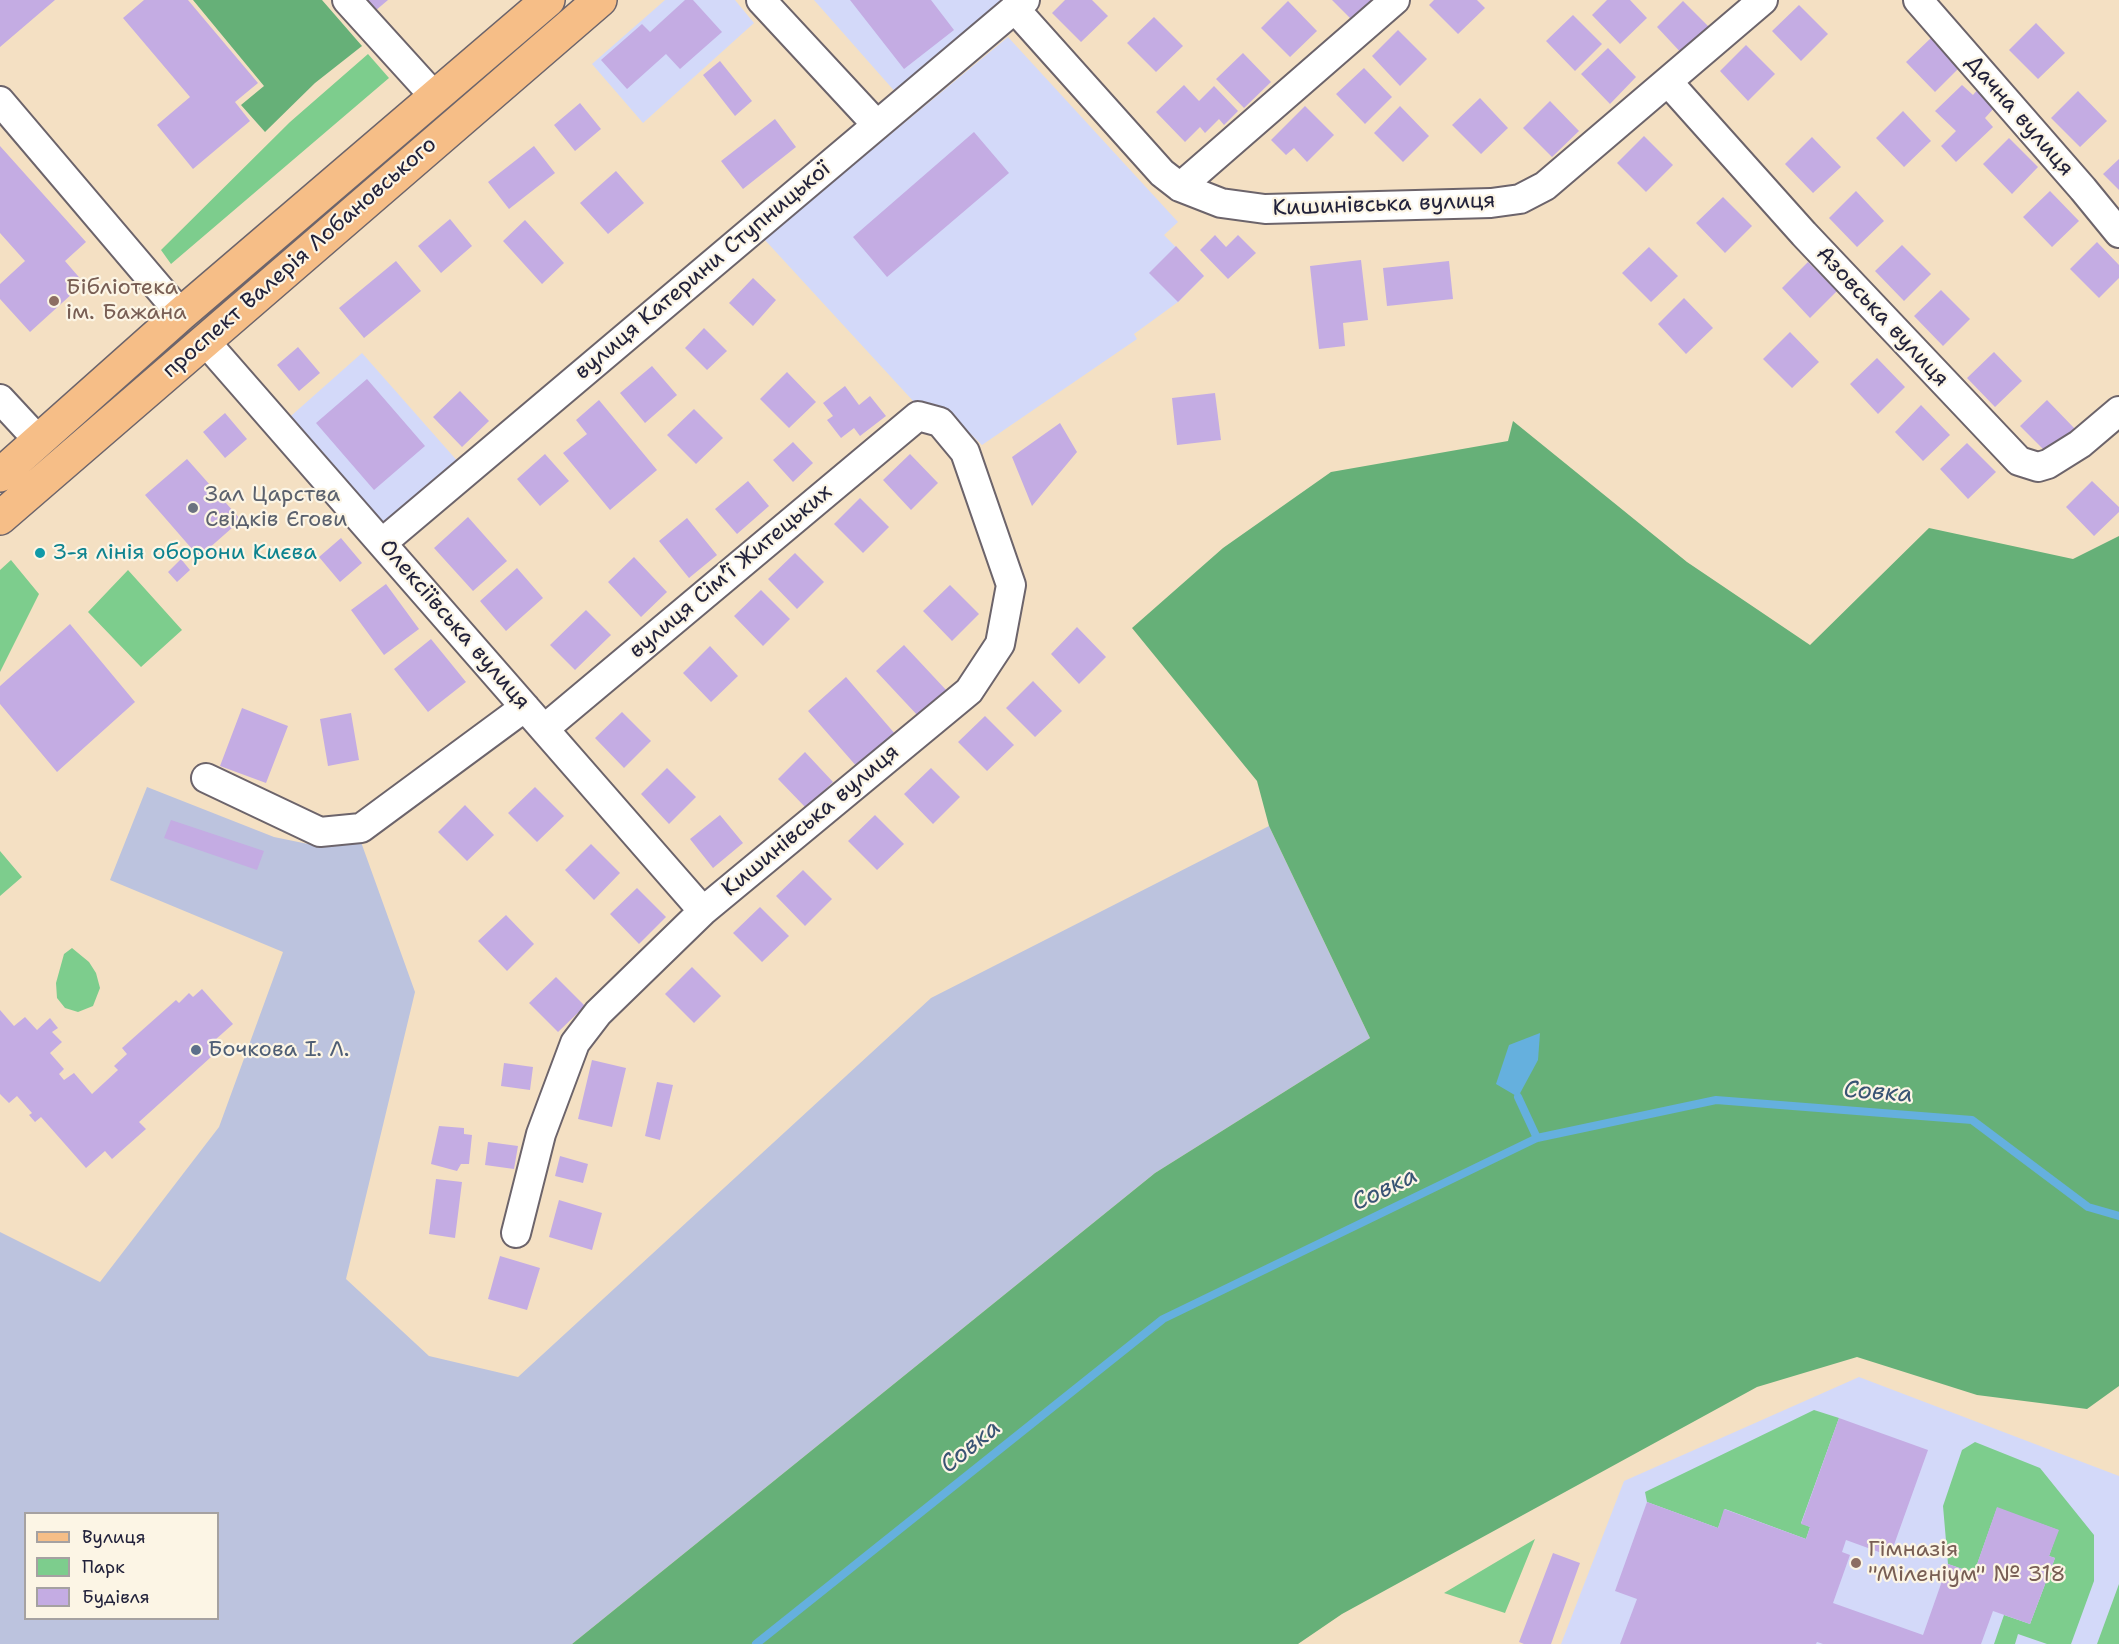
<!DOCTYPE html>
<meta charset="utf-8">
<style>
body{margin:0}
#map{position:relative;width:2119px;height:1644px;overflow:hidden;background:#f4e0c3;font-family:"Shantell Sans",sans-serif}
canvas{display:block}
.legend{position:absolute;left:24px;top:1512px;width:195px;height:108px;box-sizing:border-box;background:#fcf5e5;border:2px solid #a5a1a1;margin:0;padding:8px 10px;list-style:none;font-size:18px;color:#22223b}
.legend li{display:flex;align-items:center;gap:12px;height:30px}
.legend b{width:30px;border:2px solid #a5a1a1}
</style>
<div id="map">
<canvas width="2119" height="1644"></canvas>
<ul class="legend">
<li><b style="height:8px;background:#f6be87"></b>Вулиця</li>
<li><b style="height:16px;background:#7dcd8d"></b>Парк</li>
<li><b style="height:16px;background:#c4ace3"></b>Будівля</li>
</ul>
</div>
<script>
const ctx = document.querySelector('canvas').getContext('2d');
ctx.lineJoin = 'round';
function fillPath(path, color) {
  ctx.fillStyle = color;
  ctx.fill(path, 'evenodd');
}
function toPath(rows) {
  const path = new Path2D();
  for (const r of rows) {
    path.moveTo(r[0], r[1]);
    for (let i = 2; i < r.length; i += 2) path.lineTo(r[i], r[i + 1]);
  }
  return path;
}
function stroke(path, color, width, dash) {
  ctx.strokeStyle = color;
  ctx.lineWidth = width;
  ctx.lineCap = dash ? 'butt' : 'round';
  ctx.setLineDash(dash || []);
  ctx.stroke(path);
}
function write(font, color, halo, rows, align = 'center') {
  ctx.font = font + ' "Shantell Sans",sans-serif';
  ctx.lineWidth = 4.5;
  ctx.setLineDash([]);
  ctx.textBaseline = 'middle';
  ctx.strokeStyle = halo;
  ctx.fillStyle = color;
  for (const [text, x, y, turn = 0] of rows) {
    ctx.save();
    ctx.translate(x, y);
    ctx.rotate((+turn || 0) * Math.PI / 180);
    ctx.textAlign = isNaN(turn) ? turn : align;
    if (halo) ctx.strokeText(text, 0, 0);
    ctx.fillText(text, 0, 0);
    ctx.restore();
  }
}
const built = toPath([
 [665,0,735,0,754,23,643,123,592,64],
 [814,0,1000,0,1002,2,897,94],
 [1008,37,1178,222,1164,235,1204,276,1178,302,1134,334,1137,339,982,445,947,411,914,402,764,239],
 [362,353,460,464,384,529,283,423],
 [1859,1377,2119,1476,2119,1644,1561,1644,1624,1481]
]);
const industrial = toPath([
 [147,787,274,837,313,845,361,842,415,992,346,1279,429,1356,518,1377,931,998,1269,826,1370,1038,1155,1173,572,1644,0,1644,0,1232,100,1282,219,1127,283,952,110,880],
 [26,1514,218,1514,218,1618,26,1618]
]);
const green = toPath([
 [368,54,389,78,171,264,161,250,290,122],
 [11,560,39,594,0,672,0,570],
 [128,570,182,630,141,667,88,612],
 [0,851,22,877,0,896],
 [72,948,89,962,96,973,100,988,93,1006,78,1012,65,1008,57,998,56,983,64,954],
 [1814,1410,1839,1418,1801,1523,1810,1527,1806,1539,1725,1509,1718,1528,1647,1502,1645,1492],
 [1975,1442,2040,1468,2094,1535,2094,1581,2071,1644,2047,1644,2018,1634,2015,1644,1994,1644,2004,1615,2030,1624,2055,1558,2049,1556,2058,1530,1997,1508,1974,1573,1948,1564,1943,1506,1962,1450],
 [1535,1539,1505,1613,1444,1593],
 [2119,1584,2119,1644,2097,1644]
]);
const forest = toPath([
 [193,0,322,0,362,46,315,83,265,132,241,105,264,86],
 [1513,421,1687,562,1810,645,1929,528,2073,559,2119,536,2119,1386,2087,1409,1977,1395,1857,1357,1757,1387,1342,1614,1298,1644,572,1644,1155,1173,1370,1038,1269,826,1257,781,1132,628,1223,548,1331,472,1508,441]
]);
const water = toPath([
 [1540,1033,1538,1060,1518,1097,1496,1084,1509,1045]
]);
const stream = toPath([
 [1518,1097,1537,1138],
 [756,1644,1163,1319,1537,1138,1716,1100,1972,1120,2088,1207,2119,1216]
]);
const building = toPath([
 [0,0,55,0,0,47],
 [144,0,188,0,258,83,235,102,250,121,193,169,157,125,190,97,123,18],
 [365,0,388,0,375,11],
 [685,0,693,0,722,32,680,69,666,54,627,89,601,60,642,24,650,32],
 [850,0,931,0,954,30,904,69],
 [1065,0,1092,0,1108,16,1081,42,1052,13],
 [1332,0,1372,0,1352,20],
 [1434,0,1477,0,1485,8,1458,34,1429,5],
 [1607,0,1630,0,1647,18,1620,44,1592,15],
 [1288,1,1317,31,1290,57,1261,28],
 [1683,1,1712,30,1685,57,1657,27],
 [1799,5,1828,34,1801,61,1772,31],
 [1573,15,1602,44,1575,71,1546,41],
 [1154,17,1183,46,1156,72,1127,43],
 [2036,23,2065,53,2038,79,2009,50],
 [1398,30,1427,59,1400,86,1372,56],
 [1933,36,1962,65,1935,92,1906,62],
 [1746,45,1775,74,1748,101,1720,71],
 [1608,48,1636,77,1610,104,1581,74],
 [1243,53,1271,82,1244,108,1216,79],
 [720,61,752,101,735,116,703,75],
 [1364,68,1392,97,1365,124,1336,94],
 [1184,85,1199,101,1214,86,1238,111,1224,125,1219,119,1205,133,1200,127,1185,142,1156,112],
 [1962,85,1973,95,1978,89,1995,107,1985,118,1993,127,1956,162,1941,146,1956,131,1935,111],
 [2078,91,2107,121,2080,147,2051,118],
 [1480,98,1508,128,1481,154,1452,125],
 [1550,101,1579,131,1552,157,1523,128],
 [580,103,601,129,575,151,554,125],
 [1305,106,1334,135,1307,162,1294,148,1286,155,1271,140],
 [1400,106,1429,136,1403,162,1374,133],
 [1903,111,1931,141,1904,167,1876,138],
 [775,119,796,147,743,189,721,161],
 [974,132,1009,173,887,277,853,237],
 [1644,136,1673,165,1646,192,1617,163],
 [1812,137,1841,167,1813,193,1785,164],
 [2009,138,2038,167,2012,194,1983,164],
 [0,146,86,242,65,261,84,283,30,332,0,299,0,284,25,261,0,233],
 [534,146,555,173,509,209,488,182],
 [2119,159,2119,190,2103,174],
 [616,171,644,203,608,234,580,203],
 [1856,191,1884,221,1857,247,1829,218],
 [2050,191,2079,221,2052,247,2023,217],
 [1723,197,1752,226,1725,253,1696,223],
 [450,219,472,246,441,273,418,246],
 [525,220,564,263,542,284,503,241],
 [1215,235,1226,247,1238,235,1256,253,1228,279,1200,250],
 [2097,242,2119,265,2119,278,2099,298,2070,269],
 [1902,245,1931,274,1904,301,1875,271],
 [1176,246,1204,276,1178,302,1149,273],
 [1649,247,1678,276,1651,302,1622,273],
 [1361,260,1368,320,1343,323,1345,346,1319,349,1310,266],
 [396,261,421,291,364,338,339,308],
 [1449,261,1453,299,1387,306,1383,268],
 [1808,262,1837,291,1810,318,1782,288],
 [753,278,776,300,753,326,729,303],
 [1941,290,1970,319,1943,346,1914,316],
 [1684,298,1713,328,1686,354,1658,324],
 [704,328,727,351,707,370,685,348],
 [1790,332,1819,362,1792,388,1763,359],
 [298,347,320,373,299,391,277,365],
 [1994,352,2022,381,1995,407,1967,378],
 [1877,358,1905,387,1878,414,1850,384],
 [652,366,677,395,645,423,620,393],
 [787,372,816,402,789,428,760,399],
 [367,379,425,446,374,490,316,423],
 [845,386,859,405,870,396,886,416,860,436,854,428,841,438,827,420,833,416,823,403],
 [460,391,489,421,462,447,433,417],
 [1215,393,1221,440,1177,445,1172,398],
 [599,400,657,470,610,510,563,453,587,434,576,420],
 [2047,400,2075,429,2049,455,2020,426],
 [1921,405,1950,435,1923,461,1895,432],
 [694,409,723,438,696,464,667,435],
 [225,413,247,439,225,458,203,432],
 [1060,423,1077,452,1032,506,1012,457],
 [793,442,813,463,793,482,773,460],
 [1967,443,1996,472,1968,499,1940,469],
 [545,454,569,481,540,506,517,479],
 [910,454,938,483,911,510,883,480],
 [187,459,241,520,199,557,145,495],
 [748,481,769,506,737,534,715,509],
 [2092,481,2119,507,2119,512,2094,536,2066,507],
 [860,498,889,527,863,553,834,524],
 [468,517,507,561,473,591,434,548],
 [687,518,717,555,689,578,659,541],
 [341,538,362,563,340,582,319,557],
 [795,553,824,582,797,609,768,579],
 [634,557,667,592,641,617,608,582],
 [181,559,190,570,177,582,168,572],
 [517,568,543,598,506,631,480,601],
 [386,584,419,629,384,655,351,610],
 [950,585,979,614,952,641,923,611],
 [761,590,790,619,763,646,734,616],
 [586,610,611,635,575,670,550,645],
 [70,624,135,702,57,772,0,704,0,686],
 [1077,627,1106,657,1079,684,1051,654],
 [431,639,466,682,428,712,394,669],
 [904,645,947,691,919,717,876,671],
 [710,646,738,676,711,702,683,673],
 [846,677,896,735,858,768,808,711],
 [1033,681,1062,711,1035,737,1006,708],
 [242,708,288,726,266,783,220,766],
 [622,712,651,741,624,768,595,738],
 [351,713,359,760,328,766,320,719],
 [985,716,1014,745,987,771,958,742],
 [805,752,833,782,806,808,778,779],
 [667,768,696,797,669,824,641,794],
 [931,768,960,797,933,824,904,794],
 [535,787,564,816,537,842,508,813],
 [465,805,494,835,467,861,438,832],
 [720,815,743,843,713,868,690,839],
 [875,815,904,844,877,870,848,841],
 [171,820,264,851,257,870,164,838],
 [591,844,620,873,594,900,565,870],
 [803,870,832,899,805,926,776,896],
 [637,888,666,917,639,944,610,914],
 [760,907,789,936,762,962,733,933],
 [506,915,534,944,507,971,478,941],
 [692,967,721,996,694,1023,665,994],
 [556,977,585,1006,558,1032,529,1003],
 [202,989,233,1024,215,1040,221,1048,139,1122,146,1129,112,1159,105,1151,86,1168,41,1117,35,1122,29,1115,32,1113,17,1096,9,1103,0,1094,0,1010,14,1026,25,1017,37,1030,50,1018,58,1028,52,1032,62,1042,50,1053,64,1069,59,1074,64,1080,74,1073,92,1094,118,1070,114,1066,127,1054,122,1048,176,1000,179,1003,189,993,193,997],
 [592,1060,626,1068,612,1127,578,1119],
 [504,1063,533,1067,530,1090,501,1086],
 [657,1082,673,1085,660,1140,645,1136],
 [439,1126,464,1128,464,1134,472,1135,469,1164,461,1164,457,1171,431,1164],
 [488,1142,518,1146,514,1169,485,1165],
 [560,1156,588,1164,583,1183,555,1176],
 [436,1179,462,1182,455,1238,429,1234],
 [559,1200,602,1213,592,1250,549,1237],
 [500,1256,540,1268,527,1310,488,1299],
 [1839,1418,1928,1450,1890,1556,1846,1540,1842,1552,1850,1555,1833,1603,1923,1635,1948,1564,1974,1573,1997,1507,2059,1530,2049,1556,2055,1558,2030,1624,1993,1611,1981,1644,1823,1644,1817,1642,1816,1644,1620,1644,1637,1599,1615,1591,1647,1502,1718,1528,1724,1509,1806,1539,1810,1527,1801,1524],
 [1553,1553,1580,1563,1551,1644,1524,1644,1519,1642]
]);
const minor = toPath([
 [347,0,435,97],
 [761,0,877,125],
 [1918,0,2083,189,2119,233],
 [1015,9,1162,173,1180,187,1221,203,1265,209,1491,203,1520,199,1545,186,1763,0],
 [1668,82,1804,234,2019,461,2038,467,2048,464,2080,444,2119,411],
 [0,101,181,314],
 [1180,187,1395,0],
 [204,340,703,911],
 [0,399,39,441],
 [382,543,1025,0],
 [206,778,320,832,361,828,525,707],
 [516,1233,541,1134,575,1043,598,1013,703,911,969,691,1000,644,1011,585,965,452,940,422,918,416,544,729]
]);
const primary = toPath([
 [0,475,181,314,548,0],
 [0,518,600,0]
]);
const markers = [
 [54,301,6,"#8d6e63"],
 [193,508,6,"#6b7280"],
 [40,553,6,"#0f9aa8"],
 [196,1050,6,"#5c6f8a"],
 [1856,1563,6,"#8d6e63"]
];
const streetNames = [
 ["Дачна вулиця",2019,116,49],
 ["Кишинівська вулиця",1384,205,-2],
 ["проспект Валерія Лобановського",300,258,-41],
 ["вулиця Катерини Ступницької",703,271,-40],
 ["Азовська вулиця",1882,317,47],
 ["вулиця Сімʼї Житецьких",731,572,-40],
 ["Олексіївська вулиця",454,625,49],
 ["Кишинівська вулиця",811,821,-40]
];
const educationNames = [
 ["Бібліотека",66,288],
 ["ім. Бажана",66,313],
 ["Гімназія",1868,1550],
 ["\"Міленіум\" № 318",1868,1575]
];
const worshipNames = [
 ["Зал Царства",205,495],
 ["Свідків Єгови",205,520]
];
const cultureNames = [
 ["3-я лінія оборони Києва",52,553]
];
const serviceNames = [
 ["Бочкова І. Л.",208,1050]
];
const waterNames = [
 ["Совка",1878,1093,4],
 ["Совка",1385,1190,-26],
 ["Совка",971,1447,-39]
];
fillPath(built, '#d3d9f9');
fillPath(industrial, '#bcc3de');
fillPath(green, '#7dcd8d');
fillPath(forest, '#66b078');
fillPath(water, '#65b0de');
stroke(stream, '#65b0de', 8);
fillPath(building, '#c4ace3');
stroke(minor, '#6c646b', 32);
stroke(primary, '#6c646b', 36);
stroke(minor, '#fff', 28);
stroke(primary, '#f6be87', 33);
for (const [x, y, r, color] of markers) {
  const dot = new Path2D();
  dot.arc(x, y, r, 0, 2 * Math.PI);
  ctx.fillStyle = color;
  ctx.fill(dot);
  stroke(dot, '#fcf5e5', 2);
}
write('22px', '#22223b', '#fcf5e5', streetNames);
write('22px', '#785e54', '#fcf5e5', educationNames, 'left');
write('22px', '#5b616d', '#fcf5e5', worshipNames, 'left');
write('22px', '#0d838f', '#fcf5e5', cultureNames, 'left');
write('22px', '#4e5e75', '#fcf5e5', serviceNames, 'left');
write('italic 24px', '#395474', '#fcf5e5', waterNames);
</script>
